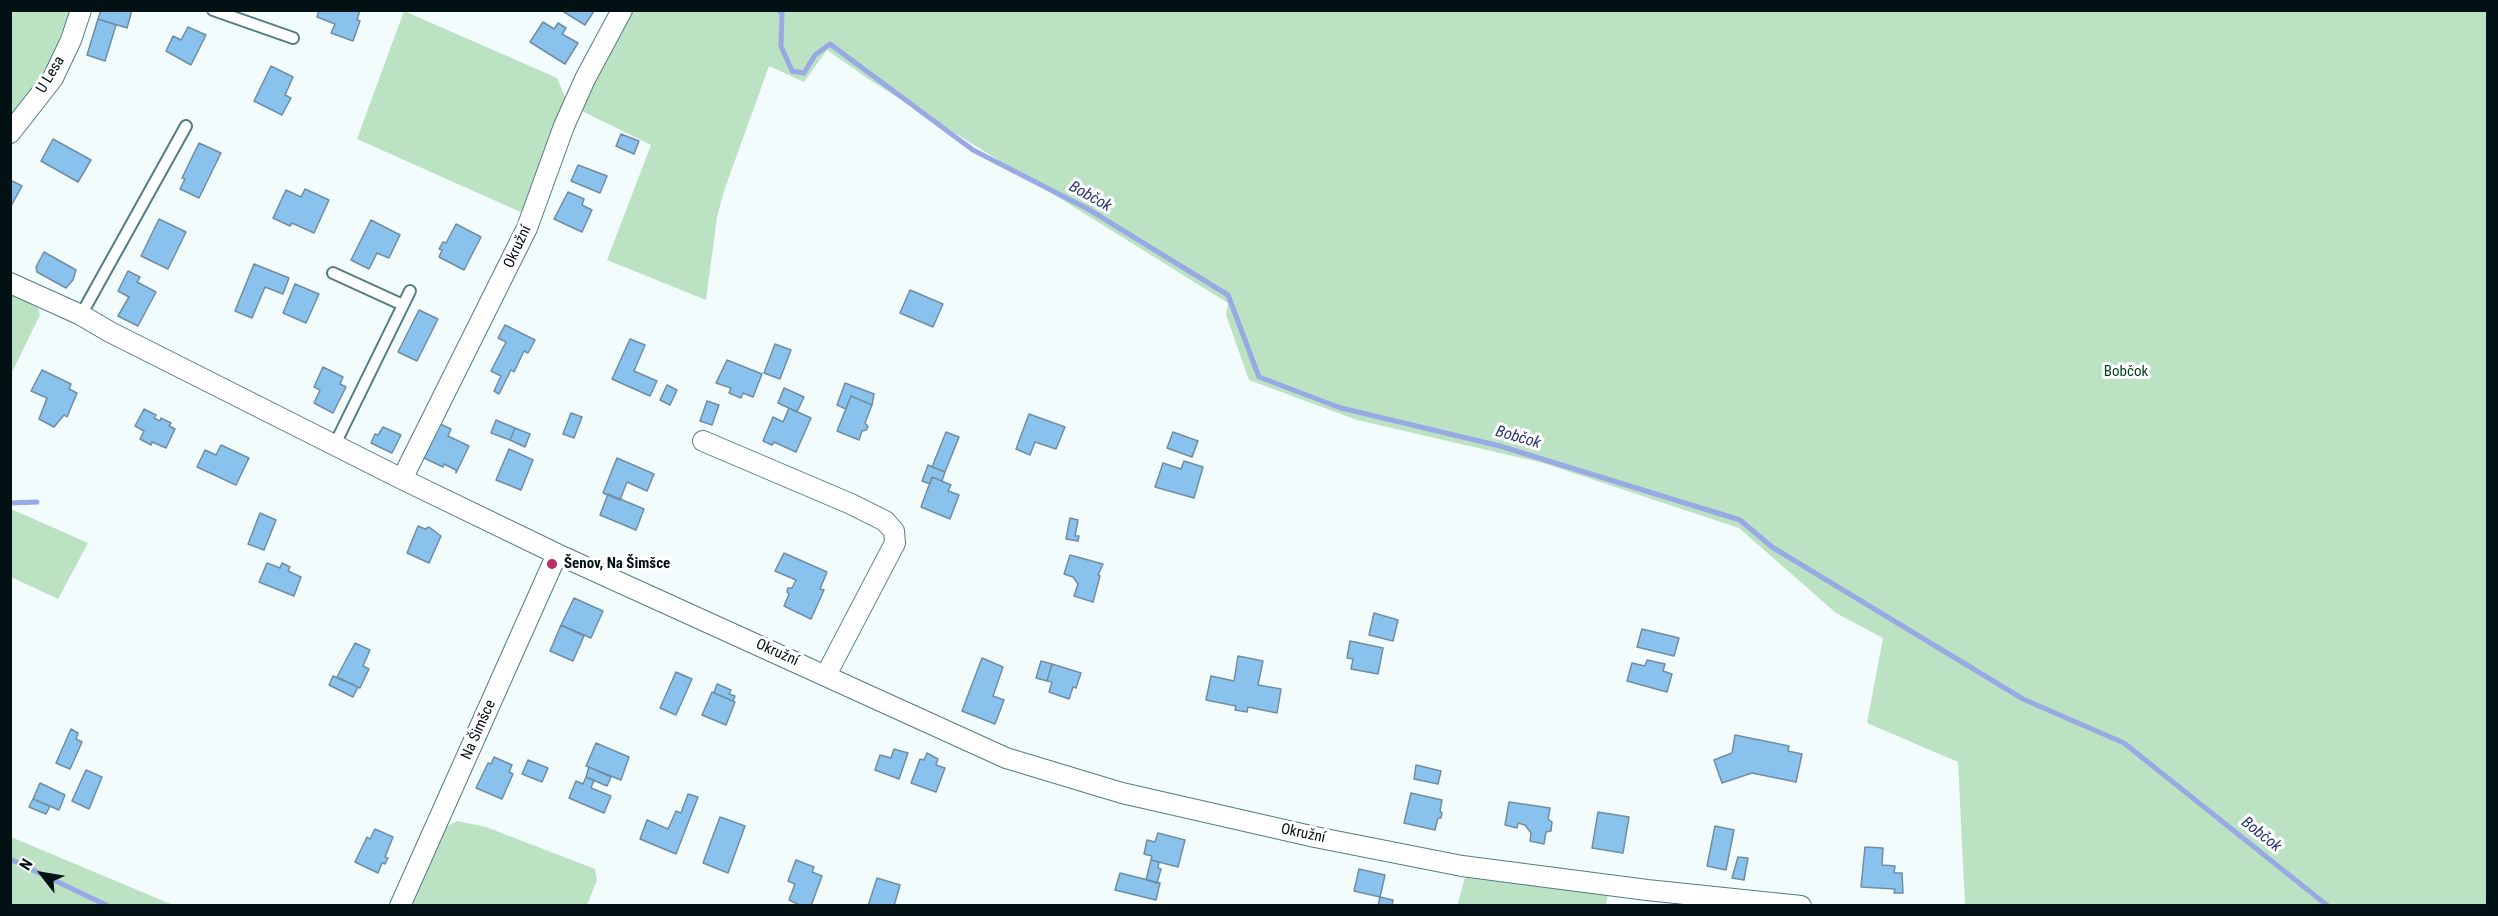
<!DOCTYPE html>
<meta charset="utf-8">
<style>
body{margin:0}
#map{position:relative;width:2498px;height:916px;overflow:hidden;background:#f3fcfd;font-family:"Roboto Condensed",sans-serif}
canvas{display:block}
.frame{position:absolute;inset:0;border:12px solid #021114;pointer-events:none}
.north{position:absolute;left:12px;top:844px;width:60px;height:60px;-webkit-text-stroke:4px #fff;paint-order:stroke;rotate:301deg;font-size:16px;font-weight:700;line-height:24px;text-align:center;color:#021114}
.north::after{content:'';display:block;margin:auto;width:21px;height:27px;background:#021114;clip-path:polygon(50% 0,100% 100%,50% 72%,0 100%)}
</style>
<div id="map">
<canvas width="2498" height="916"></canvas>
<div class="frame"></div>
<div class="north">N</div>
</div>
<script>
const ctx = document.querySelector('canvas').getContext('2d');
ctx.lineJoin = 'round';
function fillPath(path, color) {
  ctx.fillStyle = color;
  ctx.fill(path, 'evenodd');
}
function toPath(rows) {
  const path = new Path2D();
  for (const r of rows) {
    path.moveTo(r[0], r[1]);
    for (let i = 2; i < r.length; i += 2) path.lineTo(r[i], r[i + 1]);
  }
  return path;
}
function stroke(path, color, width, dash) {
  ctx.strokeStyle = color;
  ctx.lineWidth = width;
  ctx.lineCap = dash ? 'butt' : 'round';
  ctx.setLineDash(dash || []);
  ctx.stroke(path);
}
function write(font, color, halo, rows, align = 'center') {
  ctx.font = font + ' "Roboto Condensed",sans-serif';
  ctx.lineWidth = 6;
  ctx.setLineDash([]);
  ctx.textBaseline = 'middle';
  ctx.strokeStyle = halo;
  ctx.fillStyle = color;
  for (const [text, x, y, turn = 0] of rows) {
    ctx.save();
    ctx.translate(x, y);
    ctx.rotate((+turn || 0) * Math.PI / 180);
    ctx.textAlign = isNaN(turn) ? turn : align;
    if (halo) ctx.strokeText(text, 0, 0);
    ctx.fillText(text, 0, 0);
    ctx.restore();
  }
}
const green = toPath([
 [11,11,71,11,42,79,11,117],
 [404,11,557,78,565,97,563,117,525,214,357,139],
 [631,11,2487,11,2487,905,1965,905,1958,762,1867,723,1883,638,1836,613,1739,528,1543,463,1357,420,1249,380,1226,315,1228,303,873,82,827,50,804,82,769,66,724,191,717,217,706,300,607,260,651,145,578,109],
 [11,293,38,308,40,315,11,374],
 [11,509,88,543,58,599,11,577],
 [457,821,486,827,595,869,597,880,587,905,410,906,443,829],
 [10,837,11,837,173,905,11,905],
 [1466,873,1608,895,1606,905,1457,906]
]);
const stream = toPath([
 [778,10,782,13,781,46,792,71,804,73,815,55,830,44,973,150,1088,209,1228,295,1259,377,1341,408,1500,446,1740,520,1772,547,2023,699,2124,743,2328,906],
 [10,503,37,502],
 [10,859,108,906]
]);
const building = toPath([
 [101,10,132,10,127,28,98,19,101,10],
 [319,10,360,10,357,20,360,21,353,41,331,33,335,24,317,17,319,10],
 [561,10,593,10,594,11,585,25,561,10],
 [98,19,116,25,105,61,87,55,98,19],
 [543,22,554,29,558,23,566,28,562,34,578,43,565,64,530,42,543,22],
 [188,27,206,35,191,65,166,51,173,36,181,40,188,27],
 [271,66,293,77,285,95,291,98,282,115,254,101,271,66],
 [621,134,639,141,634,154,616,146,621,134],
 [53,139,91,160,78,182,41,161,53,139],
 [199,143,221,153,199,198,180,189,185,179,182,178,199,143],
 [578,165,607,176,600,193,571,181,578,165],
 [10,180,22,186,10,208,10,180],
 [305,189,329,200,314,233,292,223,290,226,273,218,286,190,301,197,305,189],
 [568,192,584,199,582,205,592,210,582,232,554,219,568,192],
 [159,219,186,232,168,269,141,256,159,219],
 [371,220,400,235,389,258,377,253,369,269,351,260,371,220],
 [456,224,481,237,464,270,439,257,442,250,439,249,443,242,446,243,456,224],
 [44,252,76,270,73,280,66,288,37,272,36,267,44,252],
 [254,264,289,278,283,294,265,287,252,318,235,311,254,264],
 [128,271,140,277,137,282,156,292,138,326,118,316,129,297,118,291,128,271],
 [295,284,319,294,306,323,283,313,295,284],
 [910,290,943,304,933,327,900,313,910,290],
 [419,310,438,319,417,361,398,352,419,310],
 [505,325,535,340,528,353,524,351,514,372,511,370,499,394,494,391,501,376,491,371,506,342,498,338,505,325],
 [630,339,645,345,634,371,657,381,650,396,612,379,630,339],
 [775,344,791,350,780,379,764,373,775,344],
 [727,360,762,374,753,397,743,393,741,398,729,393,731,388,716,383,727,360],
 [323,367,343,377,340,384,346,387,333,413,314,403,320,390,314,387,323,367],
 [42,370,71,384,69,389,77,393,67,417,64,415,54,427,39,419,47,398,31,391,42,370],
 [845,383,874,394,872,405,851,396,846,409,837,405,845,383],
 [667,385,677,390,670,405,660,400,667,385],
 [784,388,804,397,797,412,778,403,784,388],
 [851,396,872,405,865,423,868,427,866,430,862,431,859,440,837,431,851,396],
 [707,401,719,405,712,425,700,421,707,401],
 [789,408,811,418,796,452,774,442,772,445,763,441,773,417,783,422,789,408],
 [144,409,156,415,154,418,160,421,161,418,171,423,169,426,175,429,166,448,152,442,151,445,140,439,144,431,135,426,144,409],
 [571,413,582,417,574,438,563,434,571,413],
 [1029,414,1065,427,1056,449,1035,442,1030,455,1016,449,1029,414],
 [496,420,515,428,510,440,491,433,496,420],
 [440,424,451,429,448,436,469,446,456,473,456,470,444,464,443,467,424,458,440,424],
 [383,427,401,435,392,453,371,443,375,434,378,435,383,427],
 [515,428,530,434,525,447,510,440,515,428],
 [946,432,959,437,945,472,932,467,946,432],
 [1173,432,1198,441,1192,457,1167,448,1173,432],
 [221,445,249,458,236,485,197,467,205,450,216,455,221,445],
 [509,449,533,460,521,490,496,480,509,449],
 [617,458,654,474,647,491,627,482,620,500,603,493,617,458],
 [1184,461,1203,467,1194,498,1155,487,1163,463,1181,469,1184,461],
 [928,465,945,472,942,481,932,477,930,484,922,481,928,465],
 [932,477,951,485,948,491,959,495,950,519,921,507,932,477],
 [608,494,644,509,636,530,600,515,608,494],
 [260,513,276,520,264,550,248,544,260,513],
 [1070,518,1078,520,1075,536,1079,536,1078,541,1066,539,1070,518],
 [418,526,425,529,429,527,441,536,429,563,407,553,418,526],
 [784,553,827,572,820,589,824,590,811,619,784,606,789,594,787,592,788,588,792,588,796,580,775,571,784,553],
 [1070,555,1103,564,1098,575,1100,576,1093,602,1074,596,1078,584,1073,577,1064,574,1070,555],
 [267,563,280,568,282,563,290,567,288,571,301,577,294,596,259,582,267,563],
 [574,598,603,611,591,638,561,625,574,598],
 [1374,613,1398,620,1393,641,1369,635,1374,613],
 [561,625,584,636,573,661,550,651,561,625],
 [1642,629,1679,638,1674,656,1637,647,1642,629],
 [1350,641,1383,648,1378,674,1351,669,1353,659,1347,658,1350,641],
 [355,643,370,650,363,666,369,669,360,688,337,677,355,643],
 [1238,656,1263,661,1258,685,1281,689,1277,713,1248,707,1247,712,1235,710,1236,706,1206,700,1211,676,1234,681,1238,656],
 [982,658,1003,667,993,696,1004,700,995,724,962,711,982,658],
 [1647,660,1665,664,1663,671,1672,674,1667,692,1627,681,1632,663,1645,666,1647,660],
 [1041,661,1052,664,1047,681,1036,678,1041,661],
 [1052,664,1081,673,1076,688,1073,687,1069,699,1049,692,1052,682,1047,681,1052,664],
 [676,672,692,679,676,715,660,708,676,672],
 [333,676,358,687,353,697,329,685,333,676],
 [717,684,731,690,729,694,735,696,733,701,714,693,717,684],
 [712,692,735,702,726,725,702,715,712,692],
 [71,729,78,733,76,739,82,742,70,769,56,763,71,729],
 [1735,735,1789,746,1788,751,1802,754,1796,782,1752,773,1722,783,1714,760,1732,753,1735,735],
 [596,743,629,757,621,780,586,766,596,743],
 [894,749,908,753,899,779,875,770,880,755,891,758,894,749],
 [927,753,938,759,936,765,945,768,936,792,911,783,920,759,924,760,927,753],
 [494,757,512,765,509,772,513,774,502,799,476,788,488,763,491,764,494,757],
 [528,760,548,768,542,782,522,774,528,760],
 [1416,765,1441,771,1438,784,1414,779,1416,765],
 [589,767,611,777,607,786,586,777,589,767],
 [86,770,102,777,89,809,72,801,86,770],
 [586,777,594,780,591,788,611,796,604,813,569,798,576,781,583,784,586,777],
 [40,783,65,795,59,810,33,799,40,783],
 [1411,793,1442,800,1440,811,1442,813,1441,818,1438,818,1435,830,1404,823,1411,793],
 [688,794,698,797,676,854,640,839,647,820,668,829,676,811,681,813,688,794],
 [33,799,50,806,46,814,29,807,33,799],
 [1509,802,1550,808,1548,819,1552,822,1551,831,1546,832,1544,844,1530,841,1531,833,1525,825,1518,823,1517,828,1505,825,1509,802],
 [1598,812,1629,817,1623,853,1592,848,1598,812],
 [720,817,745,826,728,873,703,863,720,817],
 [1715,826,1734,830,1726,870,1707,866,1715,826],
 [375,829,393,837,385,857,388,858,385,864,382,863,378,873,355,862,367,837,370,839,375,829],
 [1158,833,1185,840,1178,867,1151,860,1152,856,1144,854,1147,840,1155,842,1158,833],
 [1865,847,1883,848,1882,865,1895,866,1894,873,1902,873,1903,893,1894,893,1895,889,1861,887,1865,847],
 [1738,857,1748,858,1744,880,1732,878,1738,857],
 [796,860,814,867,812,872,822,876,811,906,802,906,789,900,795,884,788,881,796,860],
 [1151,860,1159,862,1158,868,1161,869,1157,883,1146,880,1151,860],
 [1359,869,1385,875,1380,897,1354,891,1359,869],
 [1120,873,1160,883,1156,900,1115,890,1120,873],
 [877,878,900,885,894,906,868,906,877,878],
 [1380,897,1393,900,1392,906,1378,906,1380,897]
]);
const lane = toPath([
 [213,10,293,38],
 [333,273,403,305],
 [81,315,186,126],
 [335,444,410,291]
]);
const street = toPath([
 [10,133,53,78,71,40,81,10],
 [10,283,81,315,110,332,402,479,557,554,1006,758,1122,793,1315,837,1462,866,1647,890,1801,906],
 [703,441,851,504,885,521,894,531,895,543,826,675],
 [402,479,527,228,564,126,585,79,622,10],
 [400,906,557,554]
]);
const markers = [
 [552,564,6,"#b92c63"]
];
const streetNames = [
 ["U Lesa",51,75,-59],
 ["Okružní",518,247,-65],
 ["Okružní",777,653,24],
 ["Na Šimšce",479,730,-66],
 ["Okružní",1303,834,12]
];
const parkNames = [
 ["Bobčok",2126,372]
];
const poiNames = [
 ["Šenov, Na Šimšce",564,564]
];
const waterNames = [
 ["Bobčok",1090,197,29],
 ["Bobčok",1518,438,16],
 ["Bobčok",2261,835,38]
];
fillPath(green, '#bbe2c3');
stroke(stream, '#99a9e3', 5);
fillPath(building, '#89c2ed');
stroke(building, '#708da3', 1.5);
stroke(lane, '#537c84', 14);
stroke(street, '#537c84', 22);
stroke(lane, '#fff', 10);
stroke(street, '#fff', 20);
for (const [x, y, r, color] of markers) {
  const dot = new Path2D();
  dot.arc(x, y, r, 0, 2 * Math.PI);
  ctx.fillStyle = color;
  ctx.fill(dot);
  stroke(dot, '#fff', 2);
}
write('15px', '#021114', '#fff', streetNames);
write('15px', '#01471f', '#fff', parkNames);
write('bold 15px', '#021114', '#fff', poiNames, 'left');
write('italic 16px', '#2a367a', '#fff', waterNames);
</script>
